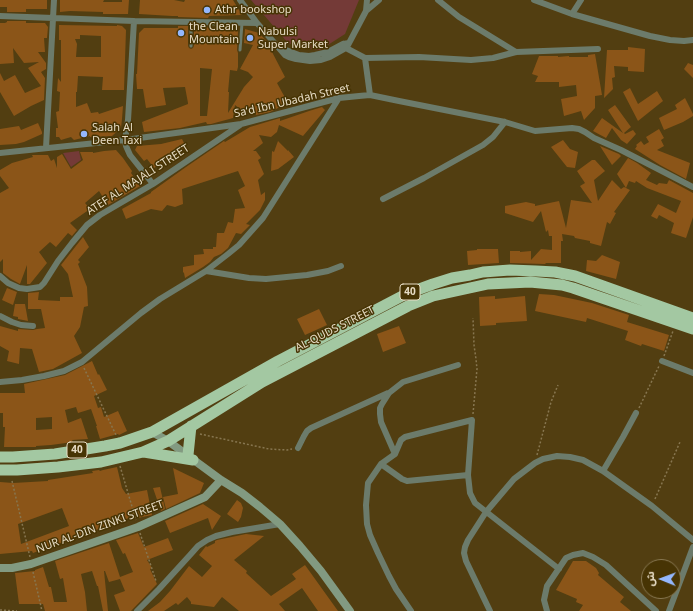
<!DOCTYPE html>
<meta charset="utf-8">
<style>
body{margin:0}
#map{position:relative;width:693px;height:611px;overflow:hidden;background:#523e11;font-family:"Noto Sans","Noto Sans Arabic",sans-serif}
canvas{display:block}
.north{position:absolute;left:641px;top:559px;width:40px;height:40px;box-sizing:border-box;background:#473404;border:1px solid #877751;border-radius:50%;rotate:271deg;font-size:11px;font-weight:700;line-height:16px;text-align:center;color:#e7dcc5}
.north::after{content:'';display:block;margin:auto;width:14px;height:18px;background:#94b7fd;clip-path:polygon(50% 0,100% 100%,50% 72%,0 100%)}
</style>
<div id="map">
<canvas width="693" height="611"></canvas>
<div class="north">ش</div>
</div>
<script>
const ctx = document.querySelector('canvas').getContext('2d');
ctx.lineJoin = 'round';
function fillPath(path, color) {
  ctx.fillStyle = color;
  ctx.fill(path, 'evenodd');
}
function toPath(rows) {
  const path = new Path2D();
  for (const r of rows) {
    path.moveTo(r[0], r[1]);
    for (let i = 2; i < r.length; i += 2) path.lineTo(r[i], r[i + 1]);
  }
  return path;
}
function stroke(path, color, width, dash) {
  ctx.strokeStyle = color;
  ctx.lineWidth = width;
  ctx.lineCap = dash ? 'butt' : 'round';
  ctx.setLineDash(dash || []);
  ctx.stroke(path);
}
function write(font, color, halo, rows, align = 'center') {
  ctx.font = font + ' "Noto Sans",sans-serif';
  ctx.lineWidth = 3;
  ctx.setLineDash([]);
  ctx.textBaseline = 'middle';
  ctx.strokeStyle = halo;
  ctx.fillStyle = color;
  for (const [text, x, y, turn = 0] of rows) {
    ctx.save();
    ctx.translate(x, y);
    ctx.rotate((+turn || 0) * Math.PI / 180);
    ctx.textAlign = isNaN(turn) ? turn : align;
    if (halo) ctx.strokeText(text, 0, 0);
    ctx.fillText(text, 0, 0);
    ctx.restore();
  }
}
const green = toPath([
 [251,0,359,0,345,34,320,50,301,48,288,43],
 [79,151,81,160,71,167,63,153]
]);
const building = toPath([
 [0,0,47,0,47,9,26,9,26,12,7,12,7,7,0,7],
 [60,0,104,0,103,2,122,2,122,0,129,0,128,14,103,14,103,12,70,11,60,12],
 [140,0,174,0,184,2,185,0,233,0,242,15,209,16,208,18,178,17,178,16,172,16,139,14],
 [7,21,26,21,26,23,45,23,48,27,47,38,44,38,45,52,38,52,46,63,46,69,41,72,45,78,44,100,31,106,14,116,0,92,0,73,4,81,15,75,25,93,41,86,28,68,39,62,24,63,13,48,14,63,0,64,0,23,5,23,7,22],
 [59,25,117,26,117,25,122,26,126,30,124,90,102,90,103,77,78,76,77,92,76,92,76,107,87,103,91,113,98,112,99,114,123,106,122,119,121,128,112,136,90,137,90,136,74,140,71,137,61,140,59,137,56,137,56,128,58,128,56,112,59,111,60,92,57,91,58,78,61,82,61,40,59,40],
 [80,35,101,36,101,57,76,57,77,44,75,39,80,39],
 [178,26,188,26,188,46,189,48,191,49,193,48,194,46,194,26,213,28,213,31,238,31,237,50,238,53,238,67,237,71,230,70,228,92,229,92,228,113,244,87,253,77,248,72,240,69,253,45,244,43,245,29,259,33,273,48,271,50,285,77,277,83,288,103,270,112,256,115,252,106,243,111,235,105,233,118,211,124,207,124,206,122,180,128,144,132,142,122,188,104,188,103,185,87,163,88,166,105,146,108,143,89,137,89,136,74,137,74,139,33,144,28,178,28],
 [200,68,212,69,207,116,200,116],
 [628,47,645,49,644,72,628,71,628,67,614,66,615,77,612,78,613,89,604,98,607,50,628,50],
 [595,54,602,95,595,96,595,108,584,120,581,111,564,116,561,99,577,96,576,85,559,87,559,82,535,82,538,76,532,74,539,56,558,56,558,57,569,56,569,57,588,57,588,55],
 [688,63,693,65,693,78,684,69],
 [630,88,638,104,657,91,663,101,638,121,623,92],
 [685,98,693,114,693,116,683,122,664,130,659,118,677,109,675,105],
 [615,105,631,127,624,133,625,134,633,130,636,134,627,144,621,140,612,128,606,138,593,131,602,118,623,133,608,110],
 [322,107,325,110,303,136,279,125,277,132,271,137,259,135,263,143,253,151,256,151,261,158,258,160,264,174,258,180,261,195,265,192,265,200,260,210,246,224,250,225,241,234,236,233,228,248,221,254,214,257,210,262,203,267,185,278,184,273,183,272,183,267,194,265,194,255,204,254,203,249,213,249,213,247,216,247,217,233,224,233,228,222,233,223,235,209,245,208,238,190,245,186,238,171,182,189,183,204,175,207,167,205,162,211,151,209,126,219,122,209,151,193,151,192,186,167,224,141,225,142,250,127,280,118,280,121,309,111],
 [38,123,42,132,42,134,24,142,16,144,0,145,0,129,19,126,21,130],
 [659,129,664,138,661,140,664,146,657,150,690,163,686,179,660,165,635,149,637,146,636,145,641,141,644,145,649,142,646,137],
 [182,139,186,147,166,159,154,168,147,159,144,161,135,150,137,146,161,144],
 [563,140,570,149,578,152,575,168,567,167,551,147],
 [278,141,288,151,288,150,294,157,278,169,271,171,272,151,274,152],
 [600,146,619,154,621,156,612,165],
 [116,150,123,158,132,171,131,173,140,186,108,205,99,191,85,203,90,209,70,223,77,230,72,236,68,233,56,247,50,242,39,252,47,263,30,284,27,284,27,265,20,284,11,279,3,273,3,259,0,262,0,193,9,188,0,176,0,170,12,163,33,157,32,155,48,155,51,161,54,159,57,168,57,157,62,154,71,169,83,160,80,152,93,152,93,153,104,151],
 [628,158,637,163,651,173,646,180,657,185,659,183,667,184,669,180,693,193,693,217,686,238,671,233,674,223,659,215,657,219,651,216,658,204,676,213,681,201,647,188,636,181,635,183,629,181,626,188,617,174],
 [592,160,595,160,605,171,594,180,598,201,612,180,621,189,624,187,630,190,614,212,616,213,610,224,607,222,601,246,590,243,590,241,575,238,574,236,562,234,563,241,561,241,561,263,546,263,545,264,510,263,510,251,520,251,520,252,531,251,531,260,541,249,552,250,552,236,549,236,548,230,546,232,541,211,533,222,505,213,505,206,526,202,535,204,535,206,559,201,566,228,571,200,592,203,580,186,585,183,577,171],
 [83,237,89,247,78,260,80,262,78,264,87,287,88,306,84,307,80,327,74,336,82,353,53,369,39,372,32,349,20,348,19,364,7,361,9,351,0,346,0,326,18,331,18,329,33,330,37,329,45,328,41,309,28,309,28,293,39,292,38,300,60,301,60,297,73,297,68,274,61,265],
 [477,249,498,249,499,263,468,265,467,251,477,250],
 [602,255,620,262,616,279,586,271,587,260,596,261],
 [7,288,17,292,13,305,2,300],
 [539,294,554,295,592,303,629,315,627,322,669,335,664,351,642,344,641,346,625,340,628,331,587,318,586,322,535,311],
 [495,296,495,299,525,296,527,321,496,323,496,325,480,326,479,297],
 [15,304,25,304,28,321,18,319,18,317,13,316],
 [319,309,327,325,305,335,297,319],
 [399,326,406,343,383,352,377,334],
 [92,361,98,375,99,374,107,390,94,396,98,408,101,407,104,417,118,411,127,431,119,435,118,434,100,439,96,426,97,426,91,409,78,413,76,407,65,410,68,423,81,418,88,439,72,440,73,442,51,445,36,446,36,447,4,447,5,427,3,427,3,413,0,413,0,393,25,393,24,384,65,375],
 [52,417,52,429,36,430,36,418],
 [117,467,122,488,126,494,147,490,152,515,138,518,137,515,33,553,32,551,0,554,0,482,13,483,48,481,48,480,93,473,92,471,99,470,100,471,103,470],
 [62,508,69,526,21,544,18,524],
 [173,468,204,483,200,493,166,509,163,497,178,494],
 [160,487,165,509,161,511,153,488],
 [237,500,241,503,243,508,241,517,238,522,227,514],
 [203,504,221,516,212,530,208,518,170,533,165,521],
 [138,533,144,547,168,538,173,550,147,560,152,568,150,569,157,584,131,611,120,611,114,595,125,591,120,579,109,582,105,571,104,571,108,611,103,611,98,586,97,586,92,571,81,574,85,592,87,611,45,611,43,604,19,604,15,573,35,571,35,570,43,567,49,587,51,587,54,602,67,602,63,578,60,579,55,561,109,543,120,577,133,572,125,553,123,554,116,540],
 [246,534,264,536,234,560,247,571,246,573,271,596,296,579,292,574,305,565,338,611,318,611,302,588,279,604,285,611,239,611,222,597,214,607,191,604,191,602,187,597,178,605,176,603,164,611,148,611,160,602,170,591,189,566,202,577,212,566,199,555,206,546,207,547,215,543,215,541,217,540],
 [573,561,586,561,596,568,599,573,598,575,624,597,620,602,631,611,579,611,583,605,576,602,577,599,556,590]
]);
const path = toPath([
 [664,356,673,331],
 [84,368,116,435],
 [639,408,659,366],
 [473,414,477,369,476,359,474,345,473,318],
 [200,434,269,449,287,450,292,449],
 [537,455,551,402,558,385],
 [120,466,136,520],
 [12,481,30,557],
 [655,499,680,442],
 [140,533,156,581],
 [33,572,42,611],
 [0,610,17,611]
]);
const lane = toPath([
 [191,22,191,46],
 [240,50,242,23]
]);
const street = toPath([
 [240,0,257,23,285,55,289,57,296,59,310,61,321,60,330,57,346,48],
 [438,0,459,17,516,52],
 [534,0,572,14,650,36,670,40,684,41,693,40],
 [366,11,367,0],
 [572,14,581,0],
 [0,16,134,21,257,23],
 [134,21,128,120,125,140,126,146,130,155,153,184],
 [343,44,346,48,365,58,419,57,471,60,493,58,516,52,598,49],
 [348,45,366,11,379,0],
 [281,50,286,50,299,55,309,56,315,55,328,52,343,44,349,43],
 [365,58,370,95],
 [46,148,54,0],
 [0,153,125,140,241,124,339,98,359,96,370,95,399,101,505,122,535,131,572,128,579,129,585,132,594,138,621,150,693,187],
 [383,199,424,178,483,145,493,137,505,122],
 [206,271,249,278,266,279,307,275,328,271,341,266],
 [0,276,8,283,19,288,27,289,40,287,44,283,58,261,72,243,87,225,100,215,153,184,240,125],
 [0,316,12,322,21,325,33,326],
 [662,361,693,373],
 [0,382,22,380,44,376,64,371,82,362,141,313,160,299,206,271,228,254,239,245,263,218,339,98],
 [298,448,304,436,307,431,311,428,388,393],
 [395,454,401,440,405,437,472,420,468,475],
 [381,464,402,479,407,481,468,475,470,493,475,503,559,569],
 [603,471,623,437,636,413],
 [137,611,159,589,190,555,198,546,207,540,216,536,232,532,280,524],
 [411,611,396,589,389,576,378,553,370,535,367,524,366,505,368,483,381,464,395,454,381,422,380,414,380,408,382,404,389,393,403,382,458,365],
 [490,611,466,561,464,553,465,547,468,540,486,512,514,479,535,463,543,459,557,456,570,457,583,460,603,471,652,506,693,540],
 [547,611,544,600,547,586,566,558,573,555,583,553,593,557,606,565,656,611],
 [669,611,693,547]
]);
const secondary = toPath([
 [152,432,168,441,221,480,242,493,260,507,280,524,300,546,321,571,350,611],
 [0,568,12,568,31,564,138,527,205,497,221,480]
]);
const highway = toPath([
 [144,452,193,460],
 [188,455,191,426],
 [0,457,13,457,55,454,105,446,120,443,152,432,278,361,406,294,433,284,452,278,470,275,483,272,510,270,536,271,555,272,575,276,693,318],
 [0,470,17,470,58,467,101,462,143,452,168,441,262,382,408,306,433,296,488,284,530,282,562,285,573,288,693,329]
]);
const markers = [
 [207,10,4,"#94b7fd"],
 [181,33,4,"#94b7fd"],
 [250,38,4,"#94b7fd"],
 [84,134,4,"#94b7fd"]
];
const shields = [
 [410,292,20],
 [77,450,20]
];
const shieldNames = [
 ["40",410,292],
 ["40",77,450]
];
const poiNames = [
 ["Athr bookshop",215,10],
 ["the Clean",189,27],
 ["Mountain",189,40],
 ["Nabulsi",258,32],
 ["Super Market",258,45],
 ["Salah Al",92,128],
 ["Deen Taxi",92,141]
];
const streetNames = [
 ["Saʻd Ibn Ubadah Street",292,101,-13],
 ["ATEF AL MAJALI STREET",138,180,-33],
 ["AL-QUDS STREET",335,329,-27],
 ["NUR AL-DIN ZINKI STREET",100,527,-20]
];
fillPath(green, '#743a37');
fillPath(building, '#8b5518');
stroke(path, '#877650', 1.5, [2, 2]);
stroke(lane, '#6c7b6b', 3);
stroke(street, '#6c7b6b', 6);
stroke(secondary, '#829a81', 8);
stroke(highway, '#a3c8a2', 11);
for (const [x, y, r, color] of markers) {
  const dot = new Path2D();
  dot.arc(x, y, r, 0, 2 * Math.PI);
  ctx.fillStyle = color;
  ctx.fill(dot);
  stroke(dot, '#473404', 1.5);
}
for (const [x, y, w] of shields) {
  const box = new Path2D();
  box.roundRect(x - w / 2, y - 8, w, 16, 3);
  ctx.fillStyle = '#473404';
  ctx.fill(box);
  stroke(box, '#e7dcc5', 1);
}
write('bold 10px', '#e7dcc5', null, shieldNames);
write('11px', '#e7dcc5', '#473404', poiNames, 'left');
write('11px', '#e7dcc5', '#473404', streetNames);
</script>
